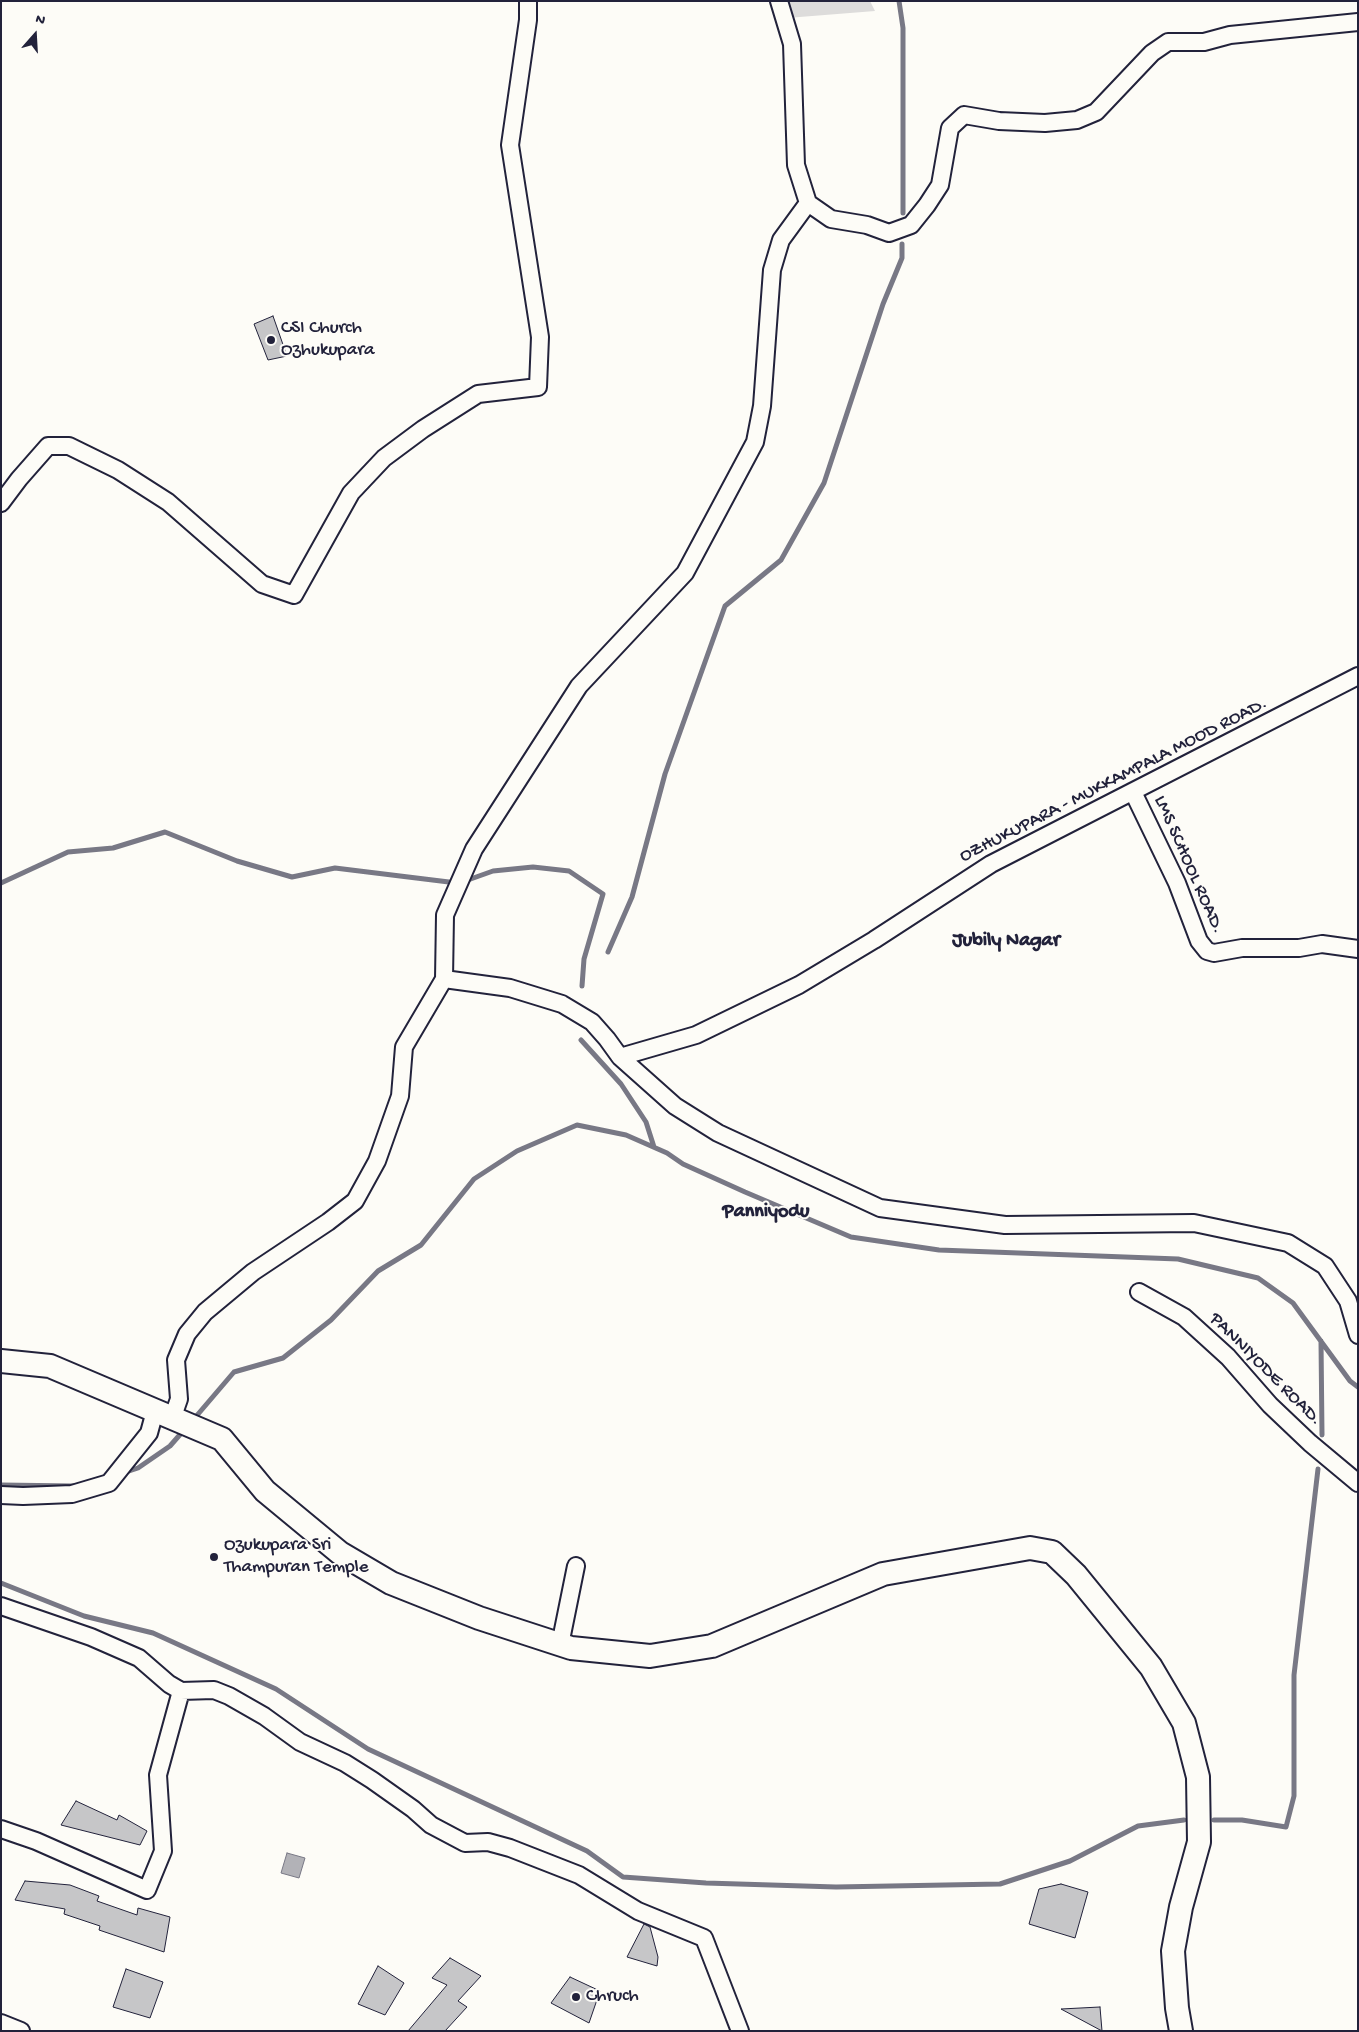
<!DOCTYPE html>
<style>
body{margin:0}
#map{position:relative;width:1359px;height:2032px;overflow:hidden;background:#fdfcf7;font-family:"Gochi Hand",sans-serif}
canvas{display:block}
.frame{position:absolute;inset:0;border:2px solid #22223b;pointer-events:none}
.north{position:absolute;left:10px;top:10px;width:50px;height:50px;-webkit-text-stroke:4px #fdfcf7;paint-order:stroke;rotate:19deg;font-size:14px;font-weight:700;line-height:20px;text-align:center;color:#22223b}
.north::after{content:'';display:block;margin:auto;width:18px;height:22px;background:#22223b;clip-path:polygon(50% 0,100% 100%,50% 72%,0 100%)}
</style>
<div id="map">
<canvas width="1359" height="2032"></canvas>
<div class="frame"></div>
<div class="north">N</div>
</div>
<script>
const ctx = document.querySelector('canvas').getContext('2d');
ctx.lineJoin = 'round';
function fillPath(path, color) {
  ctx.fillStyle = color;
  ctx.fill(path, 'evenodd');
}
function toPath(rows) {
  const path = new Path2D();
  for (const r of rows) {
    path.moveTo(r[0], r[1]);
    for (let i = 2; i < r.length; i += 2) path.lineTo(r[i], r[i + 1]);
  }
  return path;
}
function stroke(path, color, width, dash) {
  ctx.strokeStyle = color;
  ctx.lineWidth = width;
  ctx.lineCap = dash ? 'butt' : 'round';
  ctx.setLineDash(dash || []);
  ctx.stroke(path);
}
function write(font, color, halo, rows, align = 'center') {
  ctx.font = font + ' "Gochi Hand",sans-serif';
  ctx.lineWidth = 4;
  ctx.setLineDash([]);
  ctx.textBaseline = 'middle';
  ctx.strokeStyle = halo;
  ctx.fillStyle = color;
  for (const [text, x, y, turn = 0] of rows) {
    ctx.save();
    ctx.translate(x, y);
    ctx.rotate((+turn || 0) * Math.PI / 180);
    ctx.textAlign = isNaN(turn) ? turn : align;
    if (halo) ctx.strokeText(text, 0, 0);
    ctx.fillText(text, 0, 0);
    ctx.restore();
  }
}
const green = toPath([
 [782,1,870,1,875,11,787,18]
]);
const water = toPath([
 [287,1853,305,1858,299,1878,281,1873,287,1853]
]);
const stream = toPath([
 [899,1,903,28,903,213],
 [465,881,493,871,533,867,569,871,603,894,584,959,582,986],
 [1,883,68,852,113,848,165,832,237,861,292,877,335,868,457,883],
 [608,952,632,897,665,774,725,606,781,560,824,483,883,304,902,258,902,244],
 [581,1040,621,1084,646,1122,654,1147],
 [1321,1341,1322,1435],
 [193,1420,234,1372,283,1358,331,1320,378,1271,421,1245,474,1179,517,1151,577,1125,626,1135,667,1153,683,1164,745,1192,851,1237,939,1250,1178,1259,1258,1278,1293,1303,1350,1381,1358,1387],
 [123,1473,138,1468,170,1446,184,1430],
 [1,1485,74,1486],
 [1,1583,84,1616,153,1633,276,1689,368,1749,587,1851,623,1877,706,1883,836,1887,1000,1884,1070,1861,1138,1826,1184,1820],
 [1214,1820,1242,1820,1286,1827,1294,1796,1294,1675,1318,1469]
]);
const building = toPath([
 [273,316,287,356,268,360,254,324,273,316],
 [76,1801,117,1820,119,1815,147,1831,140,1845,61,1825,76,1801],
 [25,1881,70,1885,99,1896,97,1901,137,1915,138,1908,170,1917,164,1952,99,1930,100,1926,64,1914,65,1909,15,1900,25,1881],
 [1061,1884,1088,1892,1075,1938,1029,1924,1039,1889,1061,1884],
 [644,1924,650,1927,658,1957,657,1966,627,1957,644,1924],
 [450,1958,481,1976,458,2001,467,2007,445,2031,408,2031,447,1985,432,1978,450,1958],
 [378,1966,404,1983,385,2015,358,2004,378,1966],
 [126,1969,163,1982,150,2018,113,2007,126,1969],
 [570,1977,600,1991,589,2023,551,2003,570,1977],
 [1100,2007,1102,2031,1061,2009,1100,2007]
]);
const street = toPath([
 [779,1,792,44,796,165,808,203,831,219,867,225,889,233,911,225,927,205,940,185,950,128,964,115,999,121,1045,123,1077,120,1096,112,1152,53,1168,42,1204,42,1230,35,1358,22],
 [1,503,19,479,48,446,69,446,118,470,168,502,262,584,294,595,351,493,384,458,423,429,478,394,538,387,540,337,510,145,528,20,528,1],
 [1133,792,1177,883,1199,941,1207,951,1214,953,1242,948,1299,948,1322,944,1358,949],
 [444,979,445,915,474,849,579,686,685,573,755,442,762,406,772,270,781,240,808,203],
 [620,1057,696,1035,799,985,874,940,991,864,1358,676],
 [1139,1292,1184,1317,1228,1357,1270,1405,1310,1443,1358,1483],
 [172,1419,179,1399,176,1360,187,1334,205,1312,253,1272,328,1222,355,1201,377,1161,400,1096,404,1047,444,979,510,988,562,1004,592,1022,607,1039,620,1057,675,1106,718,1133,880,1208,1005,1225,1194,1223,1288,1243,1325,1266,1348,1301,1358,1335],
 [1,1495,23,1496,72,1494,109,1483,149,1433,155,1411],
 [1,1606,91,1637,139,1658,169,1684,181,1691,214,1690,229,1696,264,1716,300,1742,345,1763,372,1780,413,1809,431,1825,465,1843,488,1842,510,1848,579,1875,638,1911,704,1938,740,2031],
 [560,1645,576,1566],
 [1,1829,36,1841,147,1890,163,1851,158,1775,181,1691],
 [1,2023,21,2031]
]);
const secondary = toPath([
 [1,1361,50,1366,222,1439,265,1491,340,1553,391,1583,479,1618,571,1648,650,1656,712,1646,883,1574,1030,1548,1052,1552,1076,1575,1151,1667,1184,1723,1198,1777,1199,1842,1181,1907,1173,1951,1177,2008,1181,2031]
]);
const markers = [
 [271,340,5,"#22223b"],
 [214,1557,5,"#22223b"],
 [576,1997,5,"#22223b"]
];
const poiNames = [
 ["CSI Church",281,329],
 ["Ozhukupara",281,351],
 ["Ozukupara Sri",224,1546],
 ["Thampuran Temple",224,1568],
 ["Chruch",586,1997]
];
const streetNames = [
 ["OZHUKUPARA - MUKKAMPALA MOOD ROAD.",1114,781,-27],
 ["LMS SCHOOL ROAD.",1188,865,66],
 ["PANNIYODE ROAD.",1265,1370,45]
];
const neighbourhoodNames = [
 ["Jubily Nagar",1006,942],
 ["Panniyodu",766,1213]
];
fillPath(green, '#dddcdb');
fillPath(water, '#b2b2b7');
stroke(water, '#787885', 1);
stroke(stream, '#787885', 5);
fillPath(building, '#c6c6c8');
stroke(building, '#22223b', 1);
stroke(street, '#22223b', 20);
stroke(secondary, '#22223b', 26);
stroke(street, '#fdfcf7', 16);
stroke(secondary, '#fdfcf7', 22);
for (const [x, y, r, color] of markers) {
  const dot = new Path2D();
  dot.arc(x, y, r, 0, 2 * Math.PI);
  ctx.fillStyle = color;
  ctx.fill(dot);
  stroke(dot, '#fdfcf7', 2);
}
write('19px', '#22223b', '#fdfcf7', poiNames, 'left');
write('19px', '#22223b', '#fdfcf7', streetNames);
write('bold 20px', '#22223b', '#fdfcf7', neighbourhoodNames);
</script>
